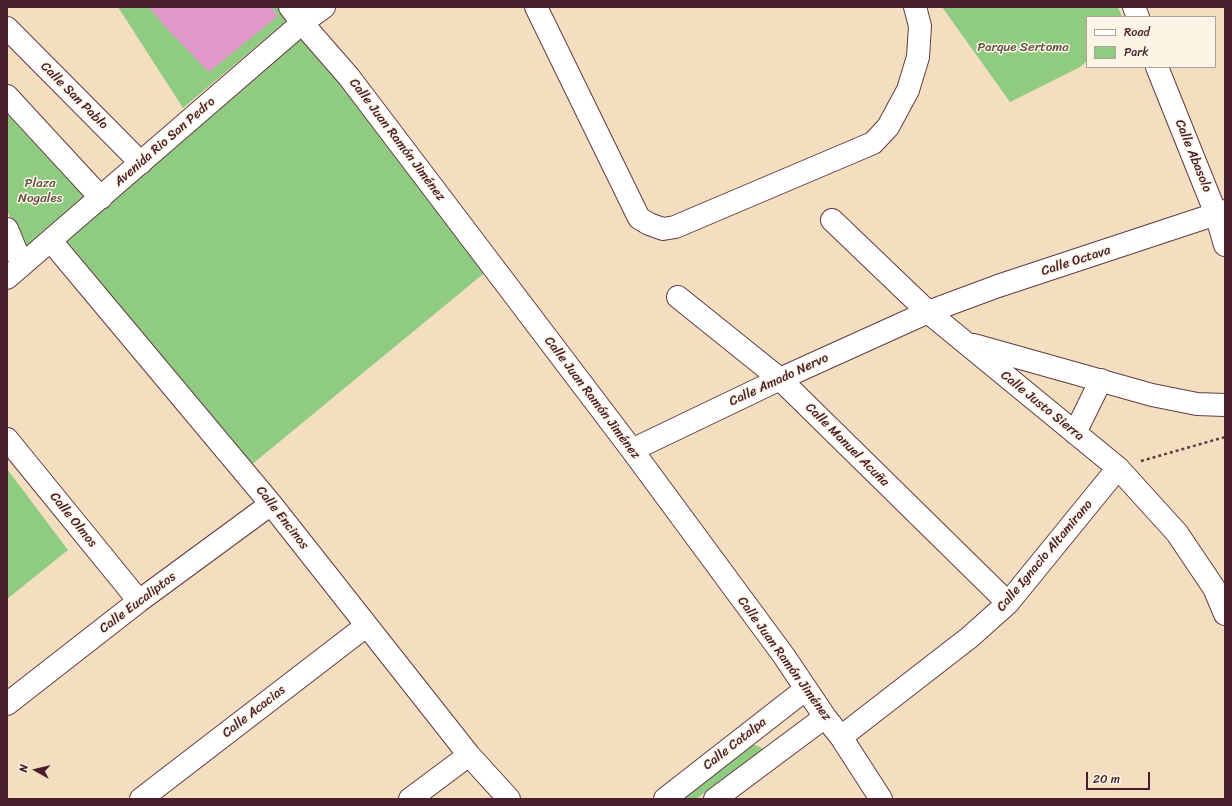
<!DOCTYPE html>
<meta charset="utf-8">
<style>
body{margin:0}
#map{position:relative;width:1232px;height:806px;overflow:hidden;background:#f3dec0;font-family:Sriracha,sans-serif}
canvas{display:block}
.frame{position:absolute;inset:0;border:8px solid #4a1f2b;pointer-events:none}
.legend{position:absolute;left:1086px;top:16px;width:130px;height:52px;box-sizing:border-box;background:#fcf5e5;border:1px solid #b59f9b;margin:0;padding:5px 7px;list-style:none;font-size:12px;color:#4a1f2b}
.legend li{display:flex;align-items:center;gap:8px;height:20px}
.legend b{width:20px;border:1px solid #b59f9b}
.north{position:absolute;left:16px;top:750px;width:40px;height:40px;-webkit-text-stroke:3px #fcf5e5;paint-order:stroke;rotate:278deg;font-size:11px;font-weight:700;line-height:16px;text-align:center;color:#4a1f2b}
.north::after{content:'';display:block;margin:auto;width:14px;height:18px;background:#4a1f2b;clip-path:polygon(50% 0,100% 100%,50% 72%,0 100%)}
.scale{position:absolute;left:1086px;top:772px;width:64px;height:18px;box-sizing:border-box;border:2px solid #4a1f2b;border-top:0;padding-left:5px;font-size:12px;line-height:14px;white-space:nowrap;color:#4a1f2b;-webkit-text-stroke:3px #fcf5e5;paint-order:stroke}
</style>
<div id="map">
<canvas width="1232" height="806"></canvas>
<div class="frame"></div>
<ul class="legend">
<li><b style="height:5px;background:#fff"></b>Road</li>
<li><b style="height:11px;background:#8fcc82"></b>Park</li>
</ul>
<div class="north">N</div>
<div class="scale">20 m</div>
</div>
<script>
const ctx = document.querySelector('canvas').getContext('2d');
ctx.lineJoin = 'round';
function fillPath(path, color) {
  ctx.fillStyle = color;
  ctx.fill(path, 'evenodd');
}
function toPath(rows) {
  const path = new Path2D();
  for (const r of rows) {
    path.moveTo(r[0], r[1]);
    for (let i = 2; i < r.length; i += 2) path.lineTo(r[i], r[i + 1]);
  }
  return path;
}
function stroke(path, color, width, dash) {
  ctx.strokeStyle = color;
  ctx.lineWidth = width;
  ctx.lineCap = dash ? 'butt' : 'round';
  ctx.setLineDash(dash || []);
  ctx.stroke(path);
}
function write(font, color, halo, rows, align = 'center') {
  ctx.font = font + ' Sriracha,sans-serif';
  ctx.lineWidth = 3;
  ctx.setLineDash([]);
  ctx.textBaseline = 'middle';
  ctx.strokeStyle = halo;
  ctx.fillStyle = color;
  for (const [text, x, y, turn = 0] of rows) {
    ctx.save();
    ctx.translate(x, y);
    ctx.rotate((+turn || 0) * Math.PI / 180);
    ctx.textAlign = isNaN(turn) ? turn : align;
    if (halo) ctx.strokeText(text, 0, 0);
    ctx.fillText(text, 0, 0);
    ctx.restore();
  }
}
const green = toPath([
 [118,7,281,7,290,18,183,108],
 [942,7,1118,7,1122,17,1087,17,1087,61,1080,67,1010,102],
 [305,32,488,270,250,466,67,241],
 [7,108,89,195,23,249,7,210],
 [7,469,68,550,7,599],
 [753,744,764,749,696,799,681,799]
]);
const building = toPath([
 [149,7,271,7,278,16,209,72,166,28]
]);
const path = toPath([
 [1141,461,1225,437]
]);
const minor = toPath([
 [290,7,302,23,349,77,632,450,784,656,825,717,841,737,881,799],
 [536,7,639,218,649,224,663,229,675,227,873,143,888,127,908,90,918,57,920,26,915,7],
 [1134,7,1138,17],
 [7,28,141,163],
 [1157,67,1216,214,1225,245],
 [7,96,101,198],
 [832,220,928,312,1118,468,1177,533,1214,588,1225,614],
 [7,229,22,265],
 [51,241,271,504,469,755,509,799],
 [7,278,302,23,324,7],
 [678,297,780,379,1008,603],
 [974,345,1152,395,1197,404,1225,405],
 [1075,433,1101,380],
 [7,439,139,601],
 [632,450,780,379,928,312,998,286,1225,211],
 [7,704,139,601,271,504],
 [841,737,970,637,1008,603,1118,468],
 [141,799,366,626],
 [410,799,469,755],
 [665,799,806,689],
 [715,799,825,717]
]);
const parkNames = [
 ["Parque Sertoma",1023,48],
 ["Plaza",40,184],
 ["Nogales",40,199]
];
const streetNames = [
 ["Calle San Pablo",74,96,45],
 ["Calle Juan Ramón Jiménez",397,140,53],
 ["Avenida Rio San Pedro",165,142,-41],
 ["Calle Abasolo",1193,156,68],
 ["Calle Octava",1076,261,-18],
 ["Calle Amado Nervo",779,380,-25],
 ["Calle Juan Ramón Jiménez",592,398,53],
 ["Calle Justo Sierra",1042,406,39],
 ["Calle Manuel Acuña",847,445,45],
 ["Calle Encinos",282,518,52],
 ["Calle Olmos",73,520,51],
 ["Calle Ignacio Altamirano",1045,556,-50],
 ["Calle Eucaliptos",138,603,-37],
 ["Calle Juan Ramón Jiménez",784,659,54],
 ["Calle Acacias",254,712,-38],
 ["Calle Catalpa",735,744,-38]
];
fillPath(green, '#8fcc82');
fillPath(building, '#e099c8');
stroke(minor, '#633c41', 24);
stroke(path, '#633c41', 2.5, [3, 3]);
stroke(minor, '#fff', 22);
write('13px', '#5f5345', '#fcf5e5', parkNames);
write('13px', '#4a1f2b', '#fcf5e5', streetNames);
</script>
